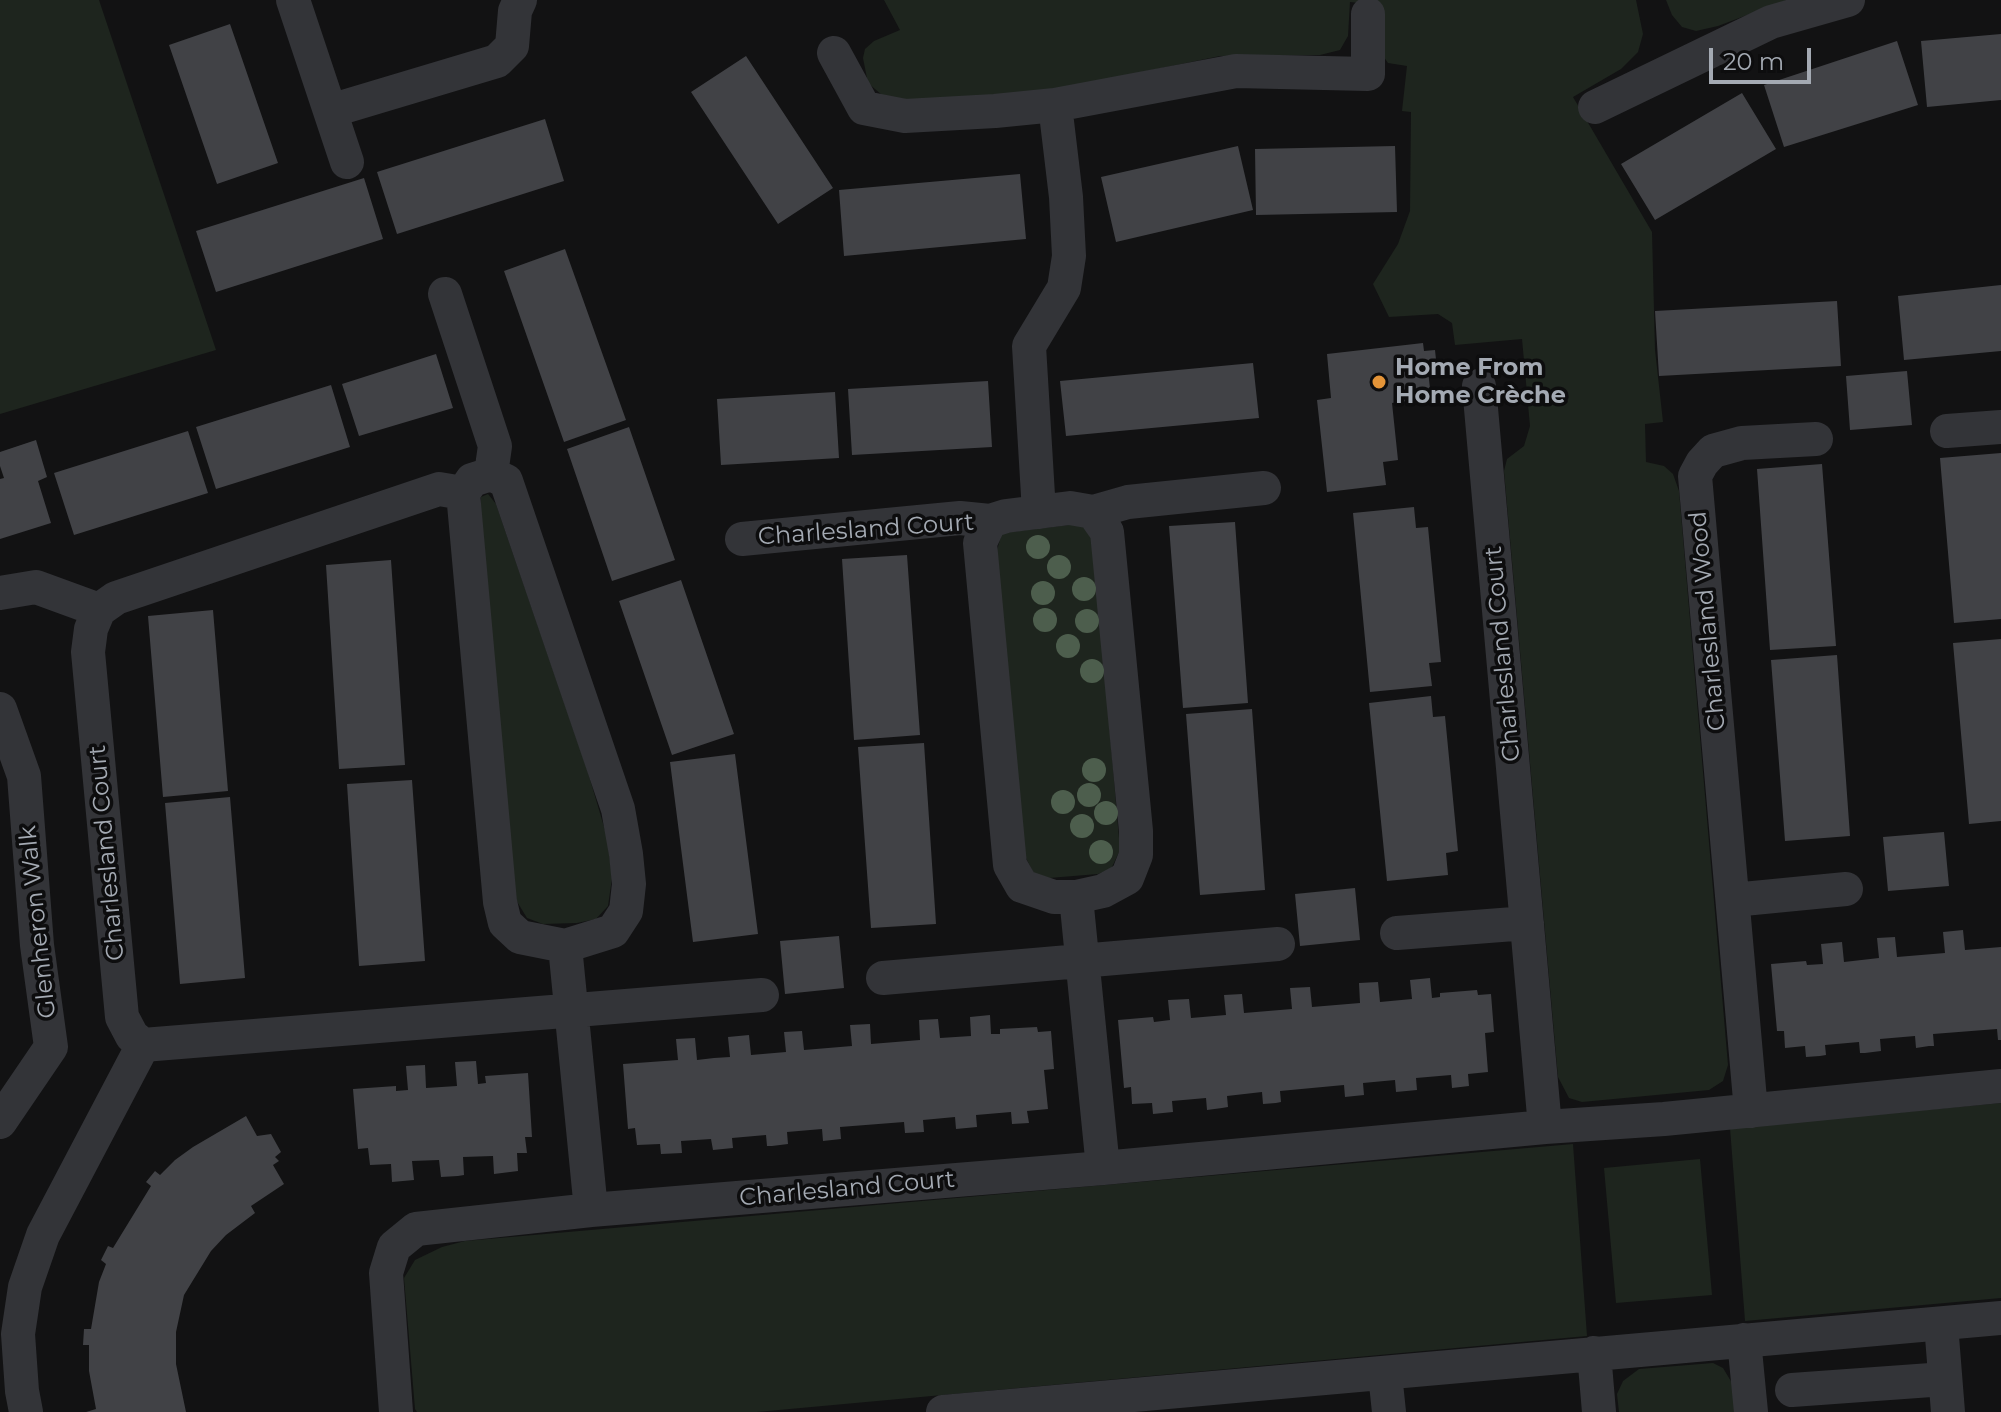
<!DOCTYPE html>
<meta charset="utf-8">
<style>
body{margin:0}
#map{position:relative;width:2001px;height:1412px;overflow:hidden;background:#121213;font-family:Montserrat,sans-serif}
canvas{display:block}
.scale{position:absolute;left:1709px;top:48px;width:102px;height:36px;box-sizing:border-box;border:4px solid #a4aab3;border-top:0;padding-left:10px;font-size:24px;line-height:28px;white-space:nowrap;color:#a4aab3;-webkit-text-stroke:6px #0d0d0e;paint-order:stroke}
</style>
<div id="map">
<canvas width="2001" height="1412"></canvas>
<div class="scale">20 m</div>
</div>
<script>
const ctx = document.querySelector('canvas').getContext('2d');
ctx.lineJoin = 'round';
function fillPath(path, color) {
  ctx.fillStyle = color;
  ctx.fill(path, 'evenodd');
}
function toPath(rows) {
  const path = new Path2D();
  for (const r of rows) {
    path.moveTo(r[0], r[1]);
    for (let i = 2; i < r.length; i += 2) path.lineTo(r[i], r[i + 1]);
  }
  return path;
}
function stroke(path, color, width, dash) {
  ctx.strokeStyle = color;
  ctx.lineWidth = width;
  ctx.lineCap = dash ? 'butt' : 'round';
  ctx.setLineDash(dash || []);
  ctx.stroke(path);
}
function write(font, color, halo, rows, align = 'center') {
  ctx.font = font + ' Montserrat,sans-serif';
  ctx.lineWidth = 7;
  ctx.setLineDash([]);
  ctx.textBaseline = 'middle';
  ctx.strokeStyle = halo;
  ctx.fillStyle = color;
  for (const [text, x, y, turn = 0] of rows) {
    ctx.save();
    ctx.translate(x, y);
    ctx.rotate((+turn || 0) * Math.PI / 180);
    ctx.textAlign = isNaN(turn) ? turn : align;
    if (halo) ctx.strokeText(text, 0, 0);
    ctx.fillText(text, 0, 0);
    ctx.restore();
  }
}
const green = toPath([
 [0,0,99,0,216,350,0,414],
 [884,0,1636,0,1643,34,1638,52,1621,69,1573,97,1652,232,1655,350,1663,422,1645,424,1646,462,1664,466,1673,474,1679,491,1728,1065,1723,1081,1709,1090,1582,1102,1569,1098,1558,1077,1504,471,1507,459,1524,446,1530,426,1522,339,1455,345,1452,323,1438,314,1389,317,1373,284,1398,244,1410,211,1411,112,1402,111,1407,66,1388,63,1381,53,1379,5,1350,2,1348,36,1340,50,1320,55,1220,56,1094,82,1023,94,889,101,868,83,863,58,865,49,874,41,900,30],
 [1666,0,1787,0,1718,26,1696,31,1682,27,1672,15],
 [488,494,496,504,587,769,607,837,612,878,608,906,596,919,577,923,543,924,527,918,516,900,480,508,481,497],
 [1078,524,1090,530,1094,545,1120,850,1111,869,1098,874,1049,878,1034,874,1023,852,997,550,1002,533],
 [2001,1103,2001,1298,1745,1321,1730,1128],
 [1573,1144,1587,1336,757,1412,417,1412,415,1409,404,1278,415,1260,442,1247,465,1241],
 [1700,1159,1712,1295,1616,1303,1604,1168],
 [1713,1363,1723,1368,1732,1383,1735,1412,1619,1412,1617,1394,1623,1381,1639,1369]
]);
const building = toPath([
 [230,24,278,163,217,184,169,45],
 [2001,34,2001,100,1927,107,1921,41],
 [1897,41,1918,105,1784,147,1764,85],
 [746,56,833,188,778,224,691,92],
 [1742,93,1776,149,1655,220,1621,164],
 [545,119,564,181,397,234,377,172],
 [1238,146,1253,210,1116,242,1101,177],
 [1395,146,1397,212,1256,215,1255,149],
 [1020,174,1026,239,844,256,839,190],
 [364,178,383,239,216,292,196,231],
 [565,249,626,420,564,442,504,271],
 [2001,285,2001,351,1904,360,1898,296],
 [1837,301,1841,366,1659,376,1655,311],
 [1423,343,1424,351,1435,350,1437,369,1428,370,1431,398,1392,403,1398,460,1383,462,1386,485,1327,492,1317,400,1331,398,1327,354],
 [436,354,453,408,359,436,342,384],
 [1253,363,1259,418,1066,436,1060,381],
 [1907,371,1912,425,1850,430,1846,376],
 [988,381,992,447,852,455,848,389],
 [331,385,350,447,216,489,196,427],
 [835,392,839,458,721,465,717,399],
 [629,427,675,560,612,581,567,449],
 [188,431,208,493,74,535,54,473],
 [36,440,47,477,38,481,51,523,0,539,0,479,4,478,0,466,0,452],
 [2001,453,2001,619,1954,623,1940,458],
 [1822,464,1836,646,1770,650,1757,469],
 [1414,507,1416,528,1428,527,1441,662,1429,663,1432,686,1370,692,1353,513],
 [1235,522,1248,703,1183,708,1169,526],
 [907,555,920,735,854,740,842,559],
 [391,560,405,765,339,769,326,565],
 [681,580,734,734,672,755,619,601],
 [213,610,228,791,163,797,148,616],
 [2001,639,2001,821,1969,824,1953,643],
 [1837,655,1850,836,1785,841,1771,660],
 [1431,696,1433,717,1445,716,1458,851,1446,853,1448,875,1387,881,1369,703],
 [1252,709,1265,890,1200,895,1186,714],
 [924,743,936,924,871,928,858,747],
 [735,754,758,934,693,942,670,762],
 [412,780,425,961,359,966,347,784],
 [230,797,245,978,180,984,165,803],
 [1944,832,1949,886,1888,891,1883,837],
 [1355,888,1360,940,1300,946,1295,894],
 [1963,930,1965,950,2001,947,2001,1040,1998,1040,1997,1029,1933,1034,1934,1046,1929,1046,1916,1048,1915,1036,1880,1039,1881,1051,1865,1053,1860,1053,1859,1042,1825,1045,1826,1055,1820,1056,1806,1057,1805,1046,1785,1048,1784,1031,1777,1031,1771,964,1806,961,1807,965,1823,964,1821,944,1842,942,1844,962,1879,958,1877,938,1895,937,1897,957,1945,953,1943,932],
 [839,936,844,988,785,994,780,941],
 [1430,978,1432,998,1440,997,1440,993,1477,990,1478,995,1491,994,1494,1032,1485,1033,1488,1072,1468,1074,1469,1086,1452,1088,1451,1075,1416,1078,1417,1090,1396,1092,1395,1080,1363,1083,1364,1095,1345,1097,1344,1085,1280,1091,1281,1102,1276,1103,1263,1104,1262,1092,1227,1096,1228,1107,1222,1108,1207,1110,1206,1098,1172,1101,1173,1112,1153,1114,1152,1103,1132,1104,1131,1087,1124,1088,1118,1020,1153,1017,1154,1022,1170,1020,1168,1000,1189,999,1191,1018,1226,1015,1224,995,1242,994,1244,1013,1292,1009,1290,988,1310,987,1312,1007,1360,1003,1359,983,1378,982,1380,1002,1412,999,1410,980],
 [990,1015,991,1034,1000,1034,1000,1029,1037,1027,1038,1032,1051,1031,1054,1069,1044,1070,1048,1109,1027,1111,1029,1123,1012,1124,1011,1112,976,1115,977,1127,956,1129,955,1117,923,1120,924,1132,905,1133,904,1122,840,1127,841,1139,823,1141,822,1129,787,1132,788,1144,772,1146,767,1146,766,1135,732,1138,733,1148,713,1150,711,1139,681,1141,682,1153,661,1154,660,1144,637,1145,635,1128,628,1129,623,1064,678,1060,676,1039,695,1038,697,1060,714,1058,730,1057,728,1037,749,1035,751,1055,786,1052,784,1032,802,1031,804,1050,852,1046,850,1025,870,1024,871,1044,920,1040,919,1020,938,1019,940,1038,971,1036,970,1017],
 [476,1061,478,1084,486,1083,485,1076,528,1073,532,1137,525,1137,527,1153,517,1153,518,1171,494,1174,493,1156,463,1157,464,1175,458,1176,441,1177,439,1160,412,1161,414,1180,392,1182,391,1164,370,1165,368,1148,358,1149,353,1089,396,1086,396,1091,408,1090,406,1066,425,1065,426,1088,457,1086,455,1062],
 [246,1116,257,1136,271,1134,281,1152,275,1157,279,1161,273,1165,284,1184,251,1206,255,1213,226,1235,211,1251,184,1295,176,1332,176,1364,186,1412,86,1412,96,1409,89,1371,89,1345,83,1345,84,1329,91,1329,99,1282,106,1264,101,1260,108,1246,113,1248,151,1186,146,1182,155,1171,160,1175,175,1160,193,1147]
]);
const minor = toPath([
 [293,0,347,162],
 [834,53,864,108,905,116,995,111,1055,105],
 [1595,107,1771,22,1848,0],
 [330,111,497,61,512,46,515,11,520,0],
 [445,294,495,446,491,474],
 [1479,386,1545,1127],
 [1947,431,2001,427],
 [463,493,439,489,116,598,99,610,91,629,88,652,122,1017,132,1036,143,1045,762,995],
 [1039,512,1029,346,1064,288,1069,256,1066,197,1055,105,1236,71,1368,74,1368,14],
 [1093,512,1128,502,1264,488],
 [742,539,960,518,990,521],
 [0,593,36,587,99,610],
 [0,709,24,776,37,945,51,1047,0,1122],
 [1076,897,1054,897,1022,886,1010,865,980,543,990,521,1006,516,1070,508,1093,512,1107,532,1136,831,1136,855,1127,878,1103,891,1076,897,1103,1168],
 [1733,900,1846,889],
 [1397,933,1527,923],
 [565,946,613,931,626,911,629,884,626,854,618,809,506,481,491,474,472,480,463,493,500,902,505,923,520,937,565,946,591,1210],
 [883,978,1278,944],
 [1751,1111,1695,476,1702,463,1713,451,1742,443,1816,439],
 [1941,1324,1948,1412],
 [1744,1340,1751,1412],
 [1594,1353,1599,1412],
 [1385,1374,1389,1412],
 [1792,1390,1945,1379],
 [26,1412,22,1391,18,1334,25,1287,43,1235,143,1045],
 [396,1412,386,1273,394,1247,416,1229,591,1210,1103,1168,1545,1127,1664,1119,2001,1086],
 [943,1412,2001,1318]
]);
const trees = [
 [1038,547],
 [1059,567],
 [1084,589],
 [1043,593],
 [1045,620],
 [1087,621],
 [1068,646],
 [1092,671],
 [1094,770],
 [1089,795],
 [1063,802],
 [1106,813],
 [1082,826],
 [1101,852]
];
const markers = [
 [1379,382,8,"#e49438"]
];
const poiNames = [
 ["Home From",1395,368],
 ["Home Crèche",1395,396]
];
const streetNames = [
 ["Charlesland Court",866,530,-4],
 ["Charlesland Wood",1708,621,-95],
 ["Charlesland Court",1503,654,-95],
 ["Charlesland Court",107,853,-95],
 ["Glenheron Walk",38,922,-96],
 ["Charlesland Court",847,1189,-5]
];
fillPath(green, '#1e251e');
fillPath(building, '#414246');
stroke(minor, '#333438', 34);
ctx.fillStyle = '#4d5e4d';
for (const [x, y] of trees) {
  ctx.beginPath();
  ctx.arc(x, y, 12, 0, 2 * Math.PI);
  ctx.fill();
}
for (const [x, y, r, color] of markers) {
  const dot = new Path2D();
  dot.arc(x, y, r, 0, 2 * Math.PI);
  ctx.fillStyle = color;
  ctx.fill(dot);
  stroke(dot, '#0d0d0e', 3);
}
write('bold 24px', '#a4aab3', '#0d0d0e', poiNames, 'left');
write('24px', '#a4aab3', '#0d0d0e', streetNames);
</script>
